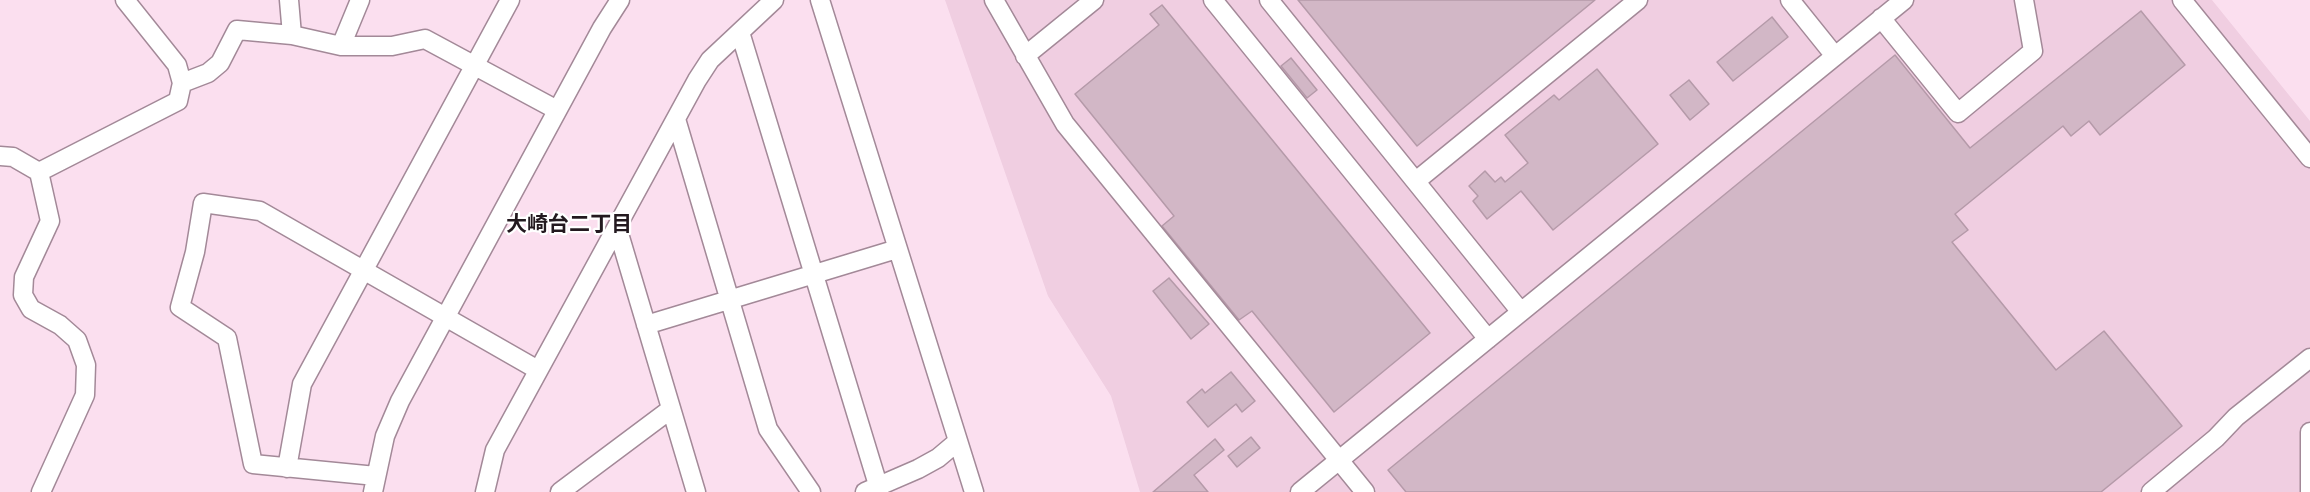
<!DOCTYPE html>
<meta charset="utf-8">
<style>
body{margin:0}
canvas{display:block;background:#fbdfef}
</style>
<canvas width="2310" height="492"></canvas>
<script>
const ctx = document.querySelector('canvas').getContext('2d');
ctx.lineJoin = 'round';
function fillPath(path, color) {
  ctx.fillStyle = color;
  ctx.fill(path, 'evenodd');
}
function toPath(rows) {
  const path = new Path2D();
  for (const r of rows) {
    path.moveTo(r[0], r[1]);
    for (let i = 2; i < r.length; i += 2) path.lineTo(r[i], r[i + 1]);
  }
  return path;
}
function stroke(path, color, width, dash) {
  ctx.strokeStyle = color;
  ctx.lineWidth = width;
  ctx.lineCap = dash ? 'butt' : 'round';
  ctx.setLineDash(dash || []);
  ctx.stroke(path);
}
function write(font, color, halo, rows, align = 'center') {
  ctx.font = font + ' "Roboto Condensed","Noto Sans JP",sans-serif';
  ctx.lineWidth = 4.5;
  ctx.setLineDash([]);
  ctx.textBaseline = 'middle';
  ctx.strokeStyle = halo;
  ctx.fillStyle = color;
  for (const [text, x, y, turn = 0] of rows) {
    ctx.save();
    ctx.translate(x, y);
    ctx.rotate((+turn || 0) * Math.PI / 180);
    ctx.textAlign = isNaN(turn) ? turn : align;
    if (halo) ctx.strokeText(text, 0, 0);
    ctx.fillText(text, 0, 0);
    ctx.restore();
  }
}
const built = toPath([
 [945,0,2212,0,2310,121,2310,492,1140,492,1111,396,1048,296]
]);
const building = toPath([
 [1298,0,1595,0,1417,146,1298,0],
 [1162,5,1430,333,1334,412,1252,311,1239,320,1162,226,1174,216,1075,94,1159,25,1150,14,1162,5],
 [2141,11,2185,65,2100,135,2089,121,2071,136,2063,126,1955,214,1968,230,1952,242,2056,370,2104,331,2182,426,2101,492,1406,492,1388,470,1895,55,1970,148,2141,11],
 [1772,17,1788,37,1733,81,1717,62,1772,17],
 [1291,58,1317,90,1307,98,1281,66,1291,58],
 [1597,69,1658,144,1553,230,1521,191,1487,219,1473,201,1478,196,1469,186,1485,171,1495,182,1501,177,1505,182,1528,163,1505,135,1554,95,1559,100,1597,69],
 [1689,80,1709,104,1690,120,1670,95,1689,80],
 [1169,278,1209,324,1191,339,1153,291,1169,278],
 [1231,372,1255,401,1242,412,1236,404,1208,427,1187,402,1202,389,1205,393,1231,372],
 [1251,437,1260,448,1237,467,1228,456,1251,437],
 [1215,439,1224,450,1194,475,1208,492,1153,492,1215,439]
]);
const minor = toPath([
 [289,0,292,35],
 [820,0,974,492],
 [994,0,1065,124,1365,492],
 [1213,0,1488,339],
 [1269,0,1521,312],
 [1790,0,1835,56],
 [2182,0,2310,158],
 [1881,18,1958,113,2033,51,2024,0],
 [740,32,878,485],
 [341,46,360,0],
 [1025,56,1094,0],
 [182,83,208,73,220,63,237,30,292,35,341,46,392,46,425,39,557,110],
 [676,119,768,429,811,492],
 [0,156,13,157,39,172,50,221,24,277,23,295,31,309,60,325,77,340,86,365,85,395,41,492],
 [39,172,178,101,182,83,177,65,125,0],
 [1416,181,1638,0],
 [617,227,696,492],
 [646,325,897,249],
 [287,468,302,384,510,0],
 [376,476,253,464,227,338,180,307,195,252,203,203,260,211,538,370],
 [373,492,385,436,400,401,602,28,620,0],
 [485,492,495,450,697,80,710,60,774,0],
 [560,492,671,409],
 [865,492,918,469,938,458,957,442],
 [1300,492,1904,0],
 [2151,492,2216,438,2236,417,2310,358],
 [2310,492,2310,432]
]);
const neighbourhoodNames = [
 ["大崎台二丁目",569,226]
];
fillPath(built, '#f0cee1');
fillPath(building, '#d2b7c6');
stroke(building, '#b59aa9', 1.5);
stroke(minor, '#a38998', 21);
stroke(minor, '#fff', 18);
write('bold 21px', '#23191f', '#fff', neighbourhoodNames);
</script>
